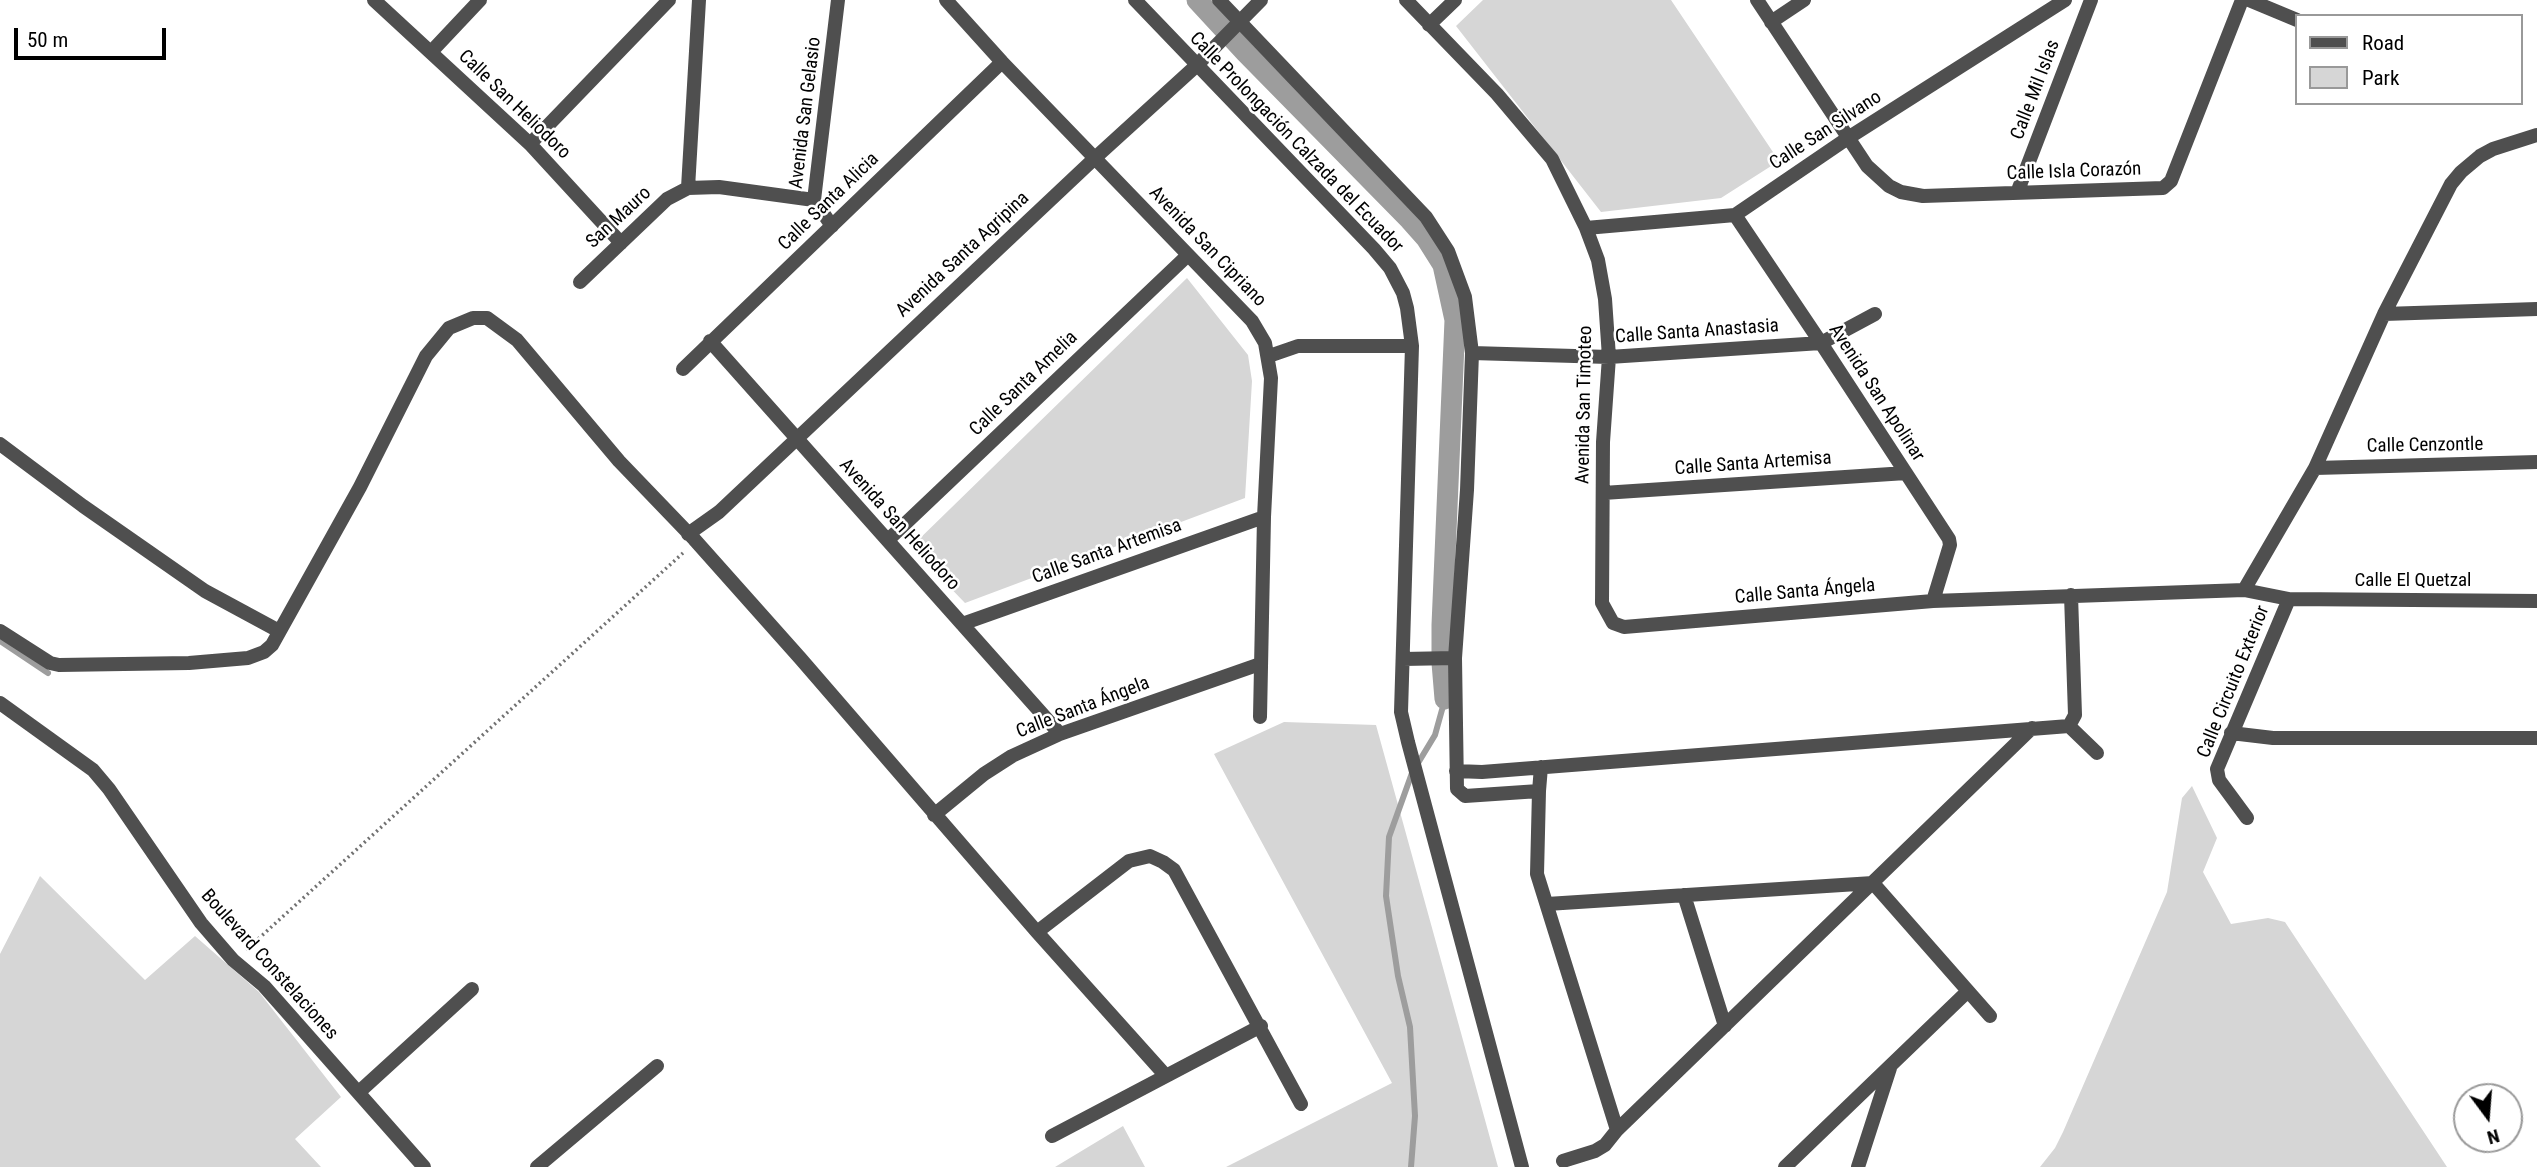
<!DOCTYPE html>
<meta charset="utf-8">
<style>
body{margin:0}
#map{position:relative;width:2537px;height:1167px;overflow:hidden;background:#fff;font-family:"Roboto Condensed",sans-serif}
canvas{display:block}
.legend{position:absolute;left:2295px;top:14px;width:228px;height:91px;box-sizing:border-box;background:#fff;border:2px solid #999;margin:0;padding:9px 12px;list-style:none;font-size:21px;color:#000}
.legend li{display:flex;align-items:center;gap:14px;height:35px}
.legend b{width:35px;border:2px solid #999}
.north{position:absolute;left:2453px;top:1083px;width:70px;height:70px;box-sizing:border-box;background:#fff;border:2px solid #999;border-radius:50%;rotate:164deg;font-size:19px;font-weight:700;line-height:28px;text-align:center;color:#000}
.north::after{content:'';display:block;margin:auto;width:24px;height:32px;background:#000;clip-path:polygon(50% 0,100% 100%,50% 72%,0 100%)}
.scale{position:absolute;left:14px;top:28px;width:152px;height:32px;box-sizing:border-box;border:4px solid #000;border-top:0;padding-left:9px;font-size:21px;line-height:24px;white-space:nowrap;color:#000;-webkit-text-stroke:5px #fff;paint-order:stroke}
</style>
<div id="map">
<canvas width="2537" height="1167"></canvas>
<ul class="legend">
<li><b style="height:9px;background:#4f4f4f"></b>Road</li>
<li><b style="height:19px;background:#d6d6d6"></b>Park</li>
</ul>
<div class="north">N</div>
<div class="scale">50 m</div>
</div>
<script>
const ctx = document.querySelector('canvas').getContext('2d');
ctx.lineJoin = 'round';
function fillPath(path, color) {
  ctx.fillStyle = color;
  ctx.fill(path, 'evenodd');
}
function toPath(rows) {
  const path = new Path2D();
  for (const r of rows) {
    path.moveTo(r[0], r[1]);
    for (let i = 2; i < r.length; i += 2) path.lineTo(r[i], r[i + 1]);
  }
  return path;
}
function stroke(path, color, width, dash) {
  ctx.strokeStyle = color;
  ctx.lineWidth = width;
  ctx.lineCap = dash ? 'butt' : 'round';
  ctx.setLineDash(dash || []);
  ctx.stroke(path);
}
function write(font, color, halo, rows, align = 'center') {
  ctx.font = font + ' "Roboto Condensed",sans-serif';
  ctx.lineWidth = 5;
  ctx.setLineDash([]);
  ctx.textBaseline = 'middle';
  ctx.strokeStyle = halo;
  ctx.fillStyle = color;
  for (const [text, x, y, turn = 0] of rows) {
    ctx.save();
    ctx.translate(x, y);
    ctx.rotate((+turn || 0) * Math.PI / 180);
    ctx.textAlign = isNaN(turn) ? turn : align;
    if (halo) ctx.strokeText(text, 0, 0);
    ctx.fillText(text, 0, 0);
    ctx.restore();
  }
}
const green = toPath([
 [1483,0,1671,0,1779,161,1721,198,1601,212,1456,26],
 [1187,278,1248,355,1252,381,1245,498,965,603,911,547],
 [1284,722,1376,725,1498,1167,1226,1167,1392,1083,1214,754],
 [2192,786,2217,838,2203,872,2231,924,2268,918,2285,922,2447,1167,2040,1167,2055,1148,2063,1132,2167,892,2182,798],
 [40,876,145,980,195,936,259,992,341,1097,295,1139,321,1167,0,1167,0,954],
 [1123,1126,1145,1167,1055,1167]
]);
const stream = toPath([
 [0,641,48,673],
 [1411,1167,1415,1116,1410,1027,1398,976,1386,896,1389,837,1412,773,1435,735,1445,699]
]);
const canal = toPath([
 [1197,0,1245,52,1410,220,1426,238,1443,265,1455,320,1442,625,1442,663,1445,699]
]);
const path = toPath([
 [246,950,683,553]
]);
const street = toPath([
 [374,0,530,144,621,243],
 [946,0,1002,62,1252,321,1265,343,1271,378,1264,517,1260,717],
 [1135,0,1374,249,1390,268,1403,293,1407,308,1412,346,1401,712,1408,742,1522,1167],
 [1219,0,1426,217,1448,251,1465,297,1472,353,1467,490,1455,658,1403,659],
 [1406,0,1497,94,1552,159,1586,228,1598,260,1605,299,1609,357,1603,442,1602,603,1613,623,1624,627,1933,601,2244,590,2289,599,2537,601],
 [1757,0,1867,166,1889,186,1901,192,1923,196,2163,188,2171,181,2242,0],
 [2249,0,2297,20],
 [1771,22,1804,0],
 [1429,25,1455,0],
 [431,52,480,0],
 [530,144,669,0],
 [688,188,699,0],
 [2017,193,2091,0],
 [1735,215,1821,343,1949,539,1950,545,1933,601],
 [832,226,814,200,838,0],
 [1586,228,1735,215,1848,138,2065,0],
 [580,282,667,199,688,188,719,187,814,200],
 [2384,314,2537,309],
 [710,341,1060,734],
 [1472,353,1609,357,1821,343,1875,314],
 [1269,356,1298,346,1412,346],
 [683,369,1002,62],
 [0,444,83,506,205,591,279,631],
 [2315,468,2537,462],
 [1603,493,1906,473],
 [688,534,719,512,1096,157,1196,66,1261,0],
 [888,540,1187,256],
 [2244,590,2315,468,2384,314,2451,184,2461,172,2480,156,2493,149,2537,135],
 [962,624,1264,517],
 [0,631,50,663,59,665,189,663,248,658,264,652,272,645,360,487,426,356,449,328,473,318,487,318,517,340,619,461,694,539,800,658,1037,932,1166,1076],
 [1455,658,1457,789,1465,796,1539,791],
 [0,703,93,770,109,789,201,923,233,960,264,986,424,1167],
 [2069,726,2075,715,2071,595],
 [2231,733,2273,738,2537,738],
 [1541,767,1539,791,1537,874,1617,1130],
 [1456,771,1482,772,2069,726,2097,753],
 [934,815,984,774,1012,756,1060,734,1260,664],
 [2247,818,2219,780,2217,769,2289,599],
 [1684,895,1725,1026],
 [1547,904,1873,883,1990,1016],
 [1037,932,1129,861,1150,856,1163,862,1174,870,1301,1104],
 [359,1092,472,989],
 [1052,1136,1261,1026],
 [1563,1161,1595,1151,1605,1145,1617,1130,2032,728],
 [537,1167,657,1066],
 [1785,1167,1968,991],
 [1858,1167,1890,1068]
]);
const streetNames = [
 ["Calle Mil Islas",2036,90,-69],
 ["Calle San Heliodoro",514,105,44],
 ["Avenida San Gelasio",806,113,-83],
 ["Calle San Silvano",1826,131,-33],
 ["Calle Prolongación Calzada del Ecuador",1296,143,46],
 ["Calle Isla Corazón",2074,172,-2],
 ["Calle Santa Alicia",829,202,-44],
 ["San Mauro",619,218,-43],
 ["Avenida San Cipriano",1207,247,46],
 ["Avenida Santa Agripina",963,255,-43],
 ["Calle Santa Anastasia",1697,332,-4],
 ["Calle Santa Amelia",1024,384,-44],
 ["Avenida San Apolinar",1876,393,57],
 ["Avenida San Timoteo",1585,405,-89],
 ["Calle Cenzontle",2425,446,-1],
 ["Calle Santa Artemisa",1753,464,-4],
 ["Avenida San Heliodoro",899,525,48],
 ["Calle Santa Artemisa",1107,552,-20],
 ["Calle El Quetzal",2413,581],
 ["Calle Santa Ángela",1805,592,-5],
 ["Calle Circuito Exterior",2234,682,-68],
 ["Calle Santa Ángela",1083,708,-21],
 ["Boulevard Constelaciones",269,965,48]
];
fillPath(green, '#d6d6d6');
stroke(stream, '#9d9d9d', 6);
stroke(canal, '#9d9d9d', 21);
stroke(path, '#717171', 3.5, [2, 3.5]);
stroke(street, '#4f4f4f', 14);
write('19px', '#000', '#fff', streetNames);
</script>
